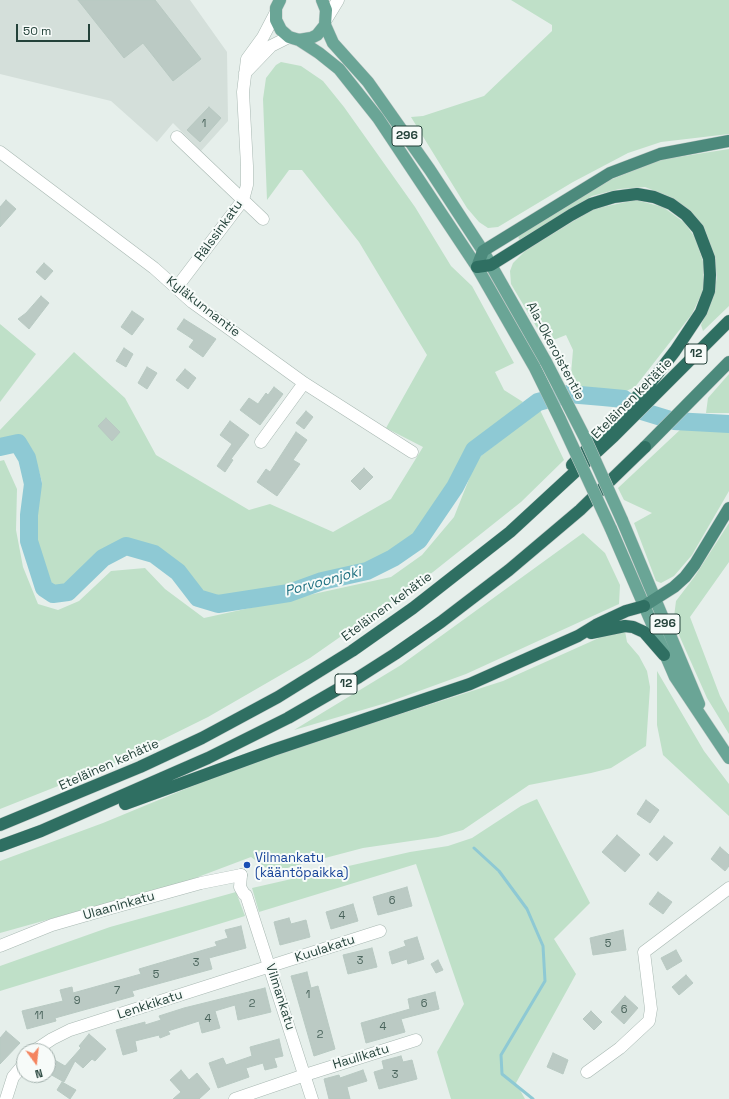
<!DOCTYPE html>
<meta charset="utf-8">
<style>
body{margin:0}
#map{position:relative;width:729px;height:1099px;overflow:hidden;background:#e6efeb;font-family:"Space Grotesk",sans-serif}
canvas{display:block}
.north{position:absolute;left:16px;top:1043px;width:40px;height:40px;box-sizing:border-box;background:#f7fbf9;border:1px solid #a3b1ad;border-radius:50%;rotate:165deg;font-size:11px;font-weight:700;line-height:16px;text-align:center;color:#24423a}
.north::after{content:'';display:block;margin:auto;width:14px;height:18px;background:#f4845f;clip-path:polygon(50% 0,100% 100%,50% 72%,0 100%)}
.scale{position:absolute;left:16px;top:24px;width:74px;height:18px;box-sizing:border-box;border:2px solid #24423a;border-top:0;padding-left:5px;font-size:12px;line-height:14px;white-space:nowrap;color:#24423a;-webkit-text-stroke:3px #f7fbf9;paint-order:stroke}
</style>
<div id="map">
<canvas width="729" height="1099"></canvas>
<div class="north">N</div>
<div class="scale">50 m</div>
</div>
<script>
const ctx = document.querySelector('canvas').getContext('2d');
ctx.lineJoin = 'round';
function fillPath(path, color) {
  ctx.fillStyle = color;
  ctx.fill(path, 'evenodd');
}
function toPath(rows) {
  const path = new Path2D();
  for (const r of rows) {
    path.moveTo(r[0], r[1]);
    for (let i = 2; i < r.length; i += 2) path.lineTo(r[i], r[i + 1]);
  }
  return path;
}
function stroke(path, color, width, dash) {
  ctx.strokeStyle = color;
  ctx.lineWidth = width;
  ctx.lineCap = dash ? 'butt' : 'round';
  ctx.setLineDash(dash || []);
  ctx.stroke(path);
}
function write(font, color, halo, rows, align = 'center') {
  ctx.font = font + ' "Space Grotesk",sans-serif';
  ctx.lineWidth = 4;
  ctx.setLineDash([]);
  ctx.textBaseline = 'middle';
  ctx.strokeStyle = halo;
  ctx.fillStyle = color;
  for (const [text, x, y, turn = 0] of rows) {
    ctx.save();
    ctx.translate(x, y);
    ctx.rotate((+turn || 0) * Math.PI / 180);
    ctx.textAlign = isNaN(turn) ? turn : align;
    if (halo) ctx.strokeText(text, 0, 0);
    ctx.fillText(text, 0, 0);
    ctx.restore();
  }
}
const built = toPath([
 [0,0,190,0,227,52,228,121,201,151,173,123,157,142,111,101,0,74]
]);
const green = toPath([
 [511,0,729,0,729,134,661,142,628,153,573,182,498,227,488,228,479,222,467,208,411,117,423,116,484,96,552,31,552,25],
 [281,62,301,66,323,81,344,107,415,207,451,266,472,286,514,363,495,372,504,390,523,402,469,447,448,486,411,539,385,555,363,565,321,575,287,588,219,597,201,590,182,568,157,551,129,541,98,553,64,588,56,586,51,582,36,537,35,516,42,482,33,451,24,438,14,438,0,442,0,430,74,352,125,398,156,455,249,510,270,504,333,532,391,499,423,447,386,428,427,355,359,242,302,170,289,170,267,200,263,99,266,78,276,65],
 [729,149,729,306,703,331,701,325,713,298,717,277,714,255,705,230,690,212,670,197,645,187,619,189,592,196,519,240,518,235,610,180,659,160],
 [636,200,663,207,685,223,696,239,704,265,703,291,692,314,635,387,624,392,574,387,571,374,573,350,566,335,546,343,511,284,510,271,513,263,525,251,593,209],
 [0,324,36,354,0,402],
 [729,374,729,413,706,413,708,398],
 [540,410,564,460,521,502,433,572,310,658,208,717,111,765,0,809,0,461,4,460,17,489,16,530,23,567,38,604,58,610,79,601,111,571,145,568,165,589,204,618,391,577,422,555,454,517,477,459],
 [682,428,729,432,729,491,692,555,674,576,661,583,656,581,634,523,652,513,624,500,618,488],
 [729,523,729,562,690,617,720,696,729,713,729,734,707,698,679,635,674,617,676,601,695,576],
 [583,533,605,553,620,585,619,604,466,674,386,703,294,730,401,665],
 [625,631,627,642,639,656,647,671,650,687,646,746,611,768,591,773,529,785,463,830,438,837,363,848,272,872,251,857,190,880,0,933,0,861,103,823,248,763,503,681,601,637],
 [657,671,704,751,729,784,729,816,663,755,657,725],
 [537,799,590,903,554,939,576,974,516,1083,525,1099,451,1099,437,1052,464,1004,416,864,259,912,252,888,410,852,448,846,472,838,521,806],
 [236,892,245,916,0,991,0,966,110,927]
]);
const stream = toPath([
 [474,848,499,871,527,909,543,946,545,981,501,1055,502,1074,533,1099]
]);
const river = toPath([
 [0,447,18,443,27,458,33,484,29,515,29,541,44,588,53,594,68,592,103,558,126,546,154,554,178,572,198,598,218,604,289,593,322,581,367,571,393,558,419,540,455,487,474,450,538,402,568,394,603,397,624,399,638,410,674,421,729,424]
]);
const building = toPath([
 [78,0,155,0,201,59,173,81,143,43,124,58,78,0],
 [209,107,221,118,200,142,187,130,209,107],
 [6,200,16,209,0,227,0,207,6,200],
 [44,263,53,271,45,280,36,272,44,263],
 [41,296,49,303,29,329,18,319,26,313,41,296],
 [132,311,144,319,132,335,121,327,132,311],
 [184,319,216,339,203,357,189,347,194,340,177,329,184,319],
 [124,348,133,354,126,367,116,361,124,348],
 [147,367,157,373,147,389,138,383,147,367],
 [185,369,196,378,188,389,176,380,185,369],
 [274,387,283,394,260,425,240,410,249,398,258,404,266,393,268,395,274,387],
 [306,411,313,417,304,429,296,423,306,411],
 [106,418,120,432,112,441,98,426,106,418],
 [230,421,249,435,231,459,233,460,225,472,217,466,232,444,220,435,230,421],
 [296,432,307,440,293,460,300,464,277,496,257,482,266,469,270,472,296,432],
 [364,468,373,477,360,490,351,481,364,468],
 [646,800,659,810,650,823,637,814,646,800],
 [617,835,640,855,625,872,602,852,617,835],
 [664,836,673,843,657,861,649,854,664,836],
 [720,847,729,855,729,866,725,871,711,859,720,847],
 [407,887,412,906,378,915,373,897,407,887],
 [658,892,672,902,663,914,649,904,658,892],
 [353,904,358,921,331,929,326,912,353,904],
 [289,918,291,924,306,920,310,937,280,945,274,922,289,918],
 [241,926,246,948,209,958,212,969,132,991,134,996,55,1018,56,1021,27,1029,22,1011,63,1001,60,990,72,987,73,993,141,974,139,969,217,946,215,942,228,938,225,930,241,926],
 [623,930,626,950,593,955,590,938,623,930],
 [417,937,424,959,408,964,407,959,392,964,389,952,406,946,404,941,417,937],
 [372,948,377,967,348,974,343,955,372,948],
 [676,950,682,961,667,970,661,958,676,950],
 [438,960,443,970,436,973,431,964,438,960],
 [307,972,311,988,318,986,335,1049,314,1056,291,976,307,972],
 [686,975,693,983,679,995,672,987,686,975],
 [265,988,271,1012,238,1020,235,1005,215,1011,220,1028,202,1033,199,1021,168,1031,170,1034,160,1038,159,1035,135,1041,137,1051,123,1055,116,1030,145,1022,145,1025,161,1020,159,1016,184,1008,265,988],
 [435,992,439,1009,401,1019,405,1032,366,1043,361,1023,410,1009,408,999,435,992],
 [625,996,638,1008,624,1024,611,1012,625,996],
 [591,1011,602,1022,594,1030,583,1019,591,1011],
 [6,1031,20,1043,0,1064,0,1038,6,1031],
 [89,1034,106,1049,95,1061,92,1059,83,1068,75,1061,64,1082,48,1073,48,1069,53,1059,65,1066,81,1048,79,1046,89,1034],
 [279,1039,283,1056,274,1058,277,1067,265,1070,263,1063,246,1068,249,1077,218,1088,209,1063,223,1058,226,1065,252,1056,250,1047,279,1039],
 [553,1053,568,1060,563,1074,547,1067,553,1053],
 [401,1056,403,1062,412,1060,417,1079,379,1089,374,1072,384,1069,382,1061,401,1056],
 [181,1070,189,1080,197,1073,210,1089,199,1099,173,1099,181,1092,170,1080,181,1070],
 [363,1070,367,1081,347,1087,350,1099,329,1099,324,1079,339,1075,340,1078,363,1070],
 [62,1082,76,1090,70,1099,57,1090,62,1082]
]);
const minor = toPath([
 [327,18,338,0],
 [245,73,271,46,289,37],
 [177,137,263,219],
 [0,152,154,268,192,302,217,320,304,383,412,452],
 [177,287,243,200,247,185,247,166,243,92,247,59,263,37,275,14],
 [261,442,304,383],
 [241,875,240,887,244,894,246,895,312,1099],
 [34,1051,52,1039,70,1030,380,931],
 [587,1072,620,1048,649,1021,651,1009,644,952,729,888],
 [6,1099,13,1077,24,1064],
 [235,1099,305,1075,416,1040]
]);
const tertiary = toPath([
 [0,946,52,925,111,908,201,883,241,875]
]);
const primary = toPath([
 [280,0,276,8,276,20,281,30,289,37,299,40,311,38,317,35,325,25],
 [322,0,326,10,325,25,333,43,368,82,430,170,483,251,546,362],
 [299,40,319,53,339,69,378,118,477,267,535,368,560,419],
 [622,520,699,704],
 [611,529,675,677,729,758]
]);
const trunk = toPath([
 [477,267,483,251,610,173,660,154,729,141],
 [645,447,729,362],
 [644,606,674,587,685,577,695,564,729,508]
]);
const motorway = toPath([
 [477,267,491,265,571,215,591,204,614,197,637,194,654,197,671,204,686,215,698,229,709,258,710,275,709,291,701,312,675,351,651,382,572,465],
 [591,633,625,626,633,627,644,632,664,655],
 [125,804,273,750,470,684,578,636,596,625,626,611,644,606],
 [0,825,140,767,202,738,278,697,352,651,413,608,510,532,614,436,729,321],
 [0,846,41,831,208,758,288,718,359,677,395,654,441,622,509,570,580,510,645,447]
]);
const primaryBridge = toPath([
 [546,362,585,438,622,520],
 [560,419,611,529]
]);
const markers = [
 [247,865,4,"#1a4fb4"]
];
const numberNames = [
 ["1",204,124],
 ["6",392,901],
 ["4",342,916],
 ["5",608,944],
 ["3",360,961],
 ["3",196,963],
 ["5",156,975],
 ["7",117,991],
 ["1",308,995],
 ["9",77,1001],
 ["2",252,1004],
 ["6",424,1004],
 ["6",624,1010],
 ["11",39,1016],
 ["4",208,1019],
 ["4",383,1027],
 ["2",320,1035],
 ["3",395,1075]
];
const shields = [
 [407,136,30],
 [696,354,22],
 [665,624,30],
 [346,684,22]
];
const shieldNames = [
 ["296",407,136],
 ["12",696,354],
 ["296",665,624],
 ["12",346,684]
];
const streetNames = [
 ["Rälssinkatu",219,231,-54],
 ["Kyläkunnantie",203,307,38],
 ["Ala-Okeroistentie",555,351,62],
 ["Eteläinen kehätie",632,399,-45],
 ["Eteläinen kehätie",387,607,-36],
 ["Eteläinen kehätie",109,765,-24],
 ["Ulaaninkatu",119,906,-16],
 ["Kuulakatu",325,949,-18],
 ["Vilmankatu",280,997,72],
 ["Lenkkikatu",150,1005,-18],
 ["Haulikatu",361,1057,-17]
];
const transitNames = [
 ["Vilmankatu",255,858],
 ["(kääntöpaikka)",255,873]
];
const waterNames = [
 ["Porvoonjoki",323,582,-15]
];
fillPath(built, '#d4dfda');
fillPath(green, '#bfe0c8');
stroke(stream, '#8ec9d4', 3);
stroke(river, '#8ec9d4', 18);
fillPath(building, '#bbcac4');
stroke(building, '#b8c9c2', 1);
stroke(minor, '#a8b8b2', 13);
stroke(tertiary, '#a8b8b2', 13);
stroke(primary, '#c2cac8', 13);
stroke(trunk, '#c2cac8', 13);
stroke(motorway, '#c2cac8', 13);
stroke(minor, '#fff', 12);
stroke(tertiary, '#fff', 12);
stroke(primary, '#6aa596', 12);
stroke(trunk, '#4c8a7c', 12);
stroke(motorway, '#2f6f62', 12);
stroke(primaryBridge, '#c2cac8', 13, []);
stroke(primaryBridge, '#6aa596', 12);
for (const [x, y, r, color] of markers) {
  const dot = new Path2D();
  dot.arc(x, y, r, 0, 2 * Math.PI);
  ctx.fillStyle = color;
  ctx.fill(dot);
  stroke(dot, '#f7fbf9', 1.5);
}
write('11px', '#4a645c', null, numberNames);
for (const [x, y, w] of shields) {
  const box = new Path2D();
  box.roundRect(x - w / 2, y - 10, w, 20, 3);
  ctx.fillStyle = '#f7fbf9';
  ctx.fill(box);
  stroke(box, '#24423a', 1);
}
write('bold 12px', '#24423a', null, shieldNames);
write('13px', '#24423a', '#f7fbf9', streetNames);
write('13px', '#164399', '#f7fbf9', transitNames, 'left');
write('italic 14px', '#1c6f80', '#f7fbf9', waterNames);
</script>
